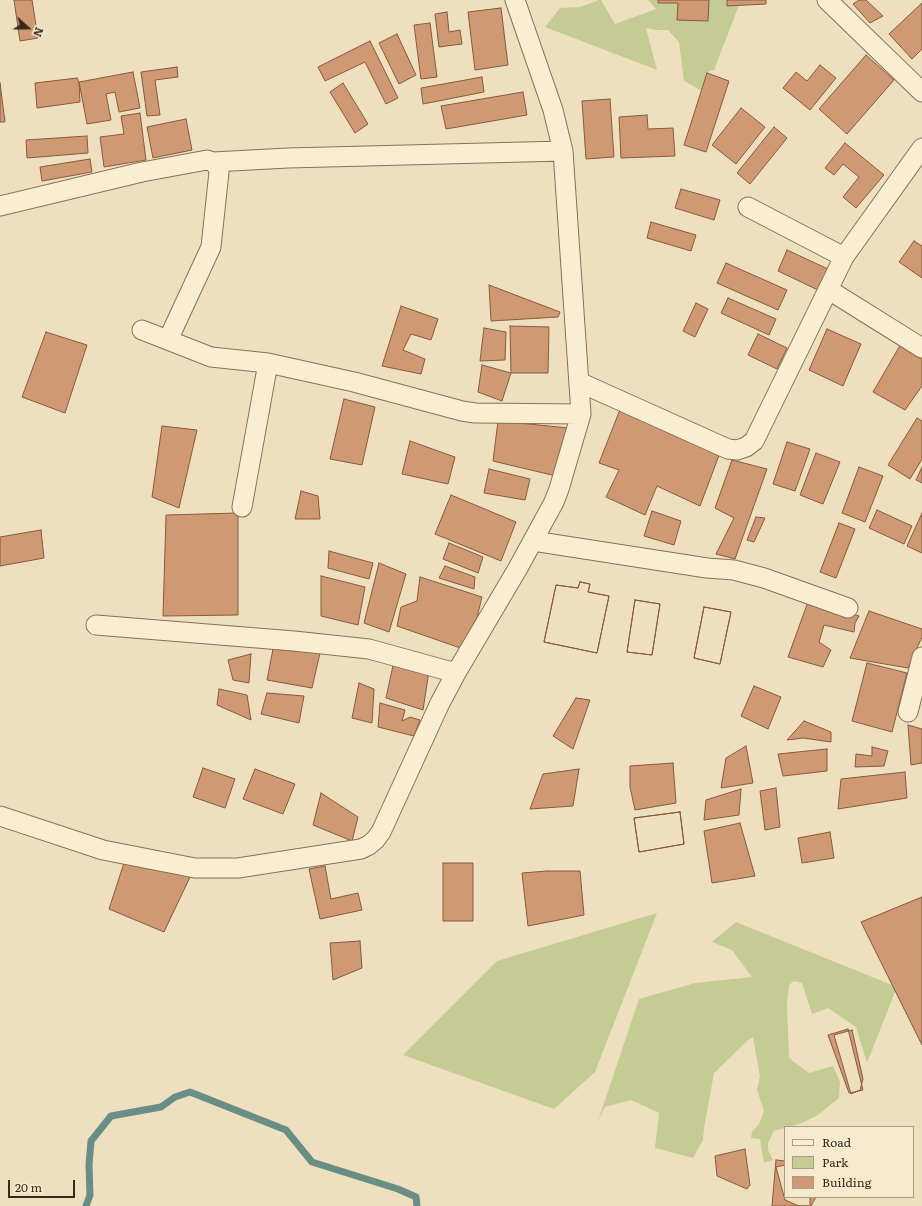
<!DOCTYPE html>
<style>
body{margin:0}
#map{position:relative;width:922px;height:1206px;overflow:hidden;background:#eee0be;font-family:Literata,serif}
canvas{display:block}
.legend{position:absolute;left:784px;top:1126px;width:130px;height:72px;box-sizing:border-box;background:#f6eace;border:1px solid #a99d87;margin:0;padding:5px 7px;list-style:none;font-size:12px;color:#36291c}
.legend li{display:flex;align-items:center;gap:8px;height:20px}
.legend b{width:20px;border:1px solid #a99d87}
.north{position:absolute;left:8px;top:8px;width:40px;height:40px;-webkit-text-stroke:3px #f6eace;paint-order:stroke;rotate:111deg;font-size:11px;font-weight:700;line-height:16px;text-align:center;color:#36291c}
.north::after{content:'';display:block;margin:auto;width:14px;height:18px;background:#36291c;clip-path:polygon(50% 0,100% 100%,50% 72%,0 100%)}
.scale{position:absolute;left:8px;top:1180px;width:67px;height:18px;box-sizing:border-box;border:2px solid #36291c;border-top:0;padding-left:5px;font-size:12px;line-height:14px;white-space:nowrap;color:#36291c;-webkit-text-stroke:3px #f6eace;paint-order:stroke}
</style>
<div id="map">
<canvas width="922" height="1206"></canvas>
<ul class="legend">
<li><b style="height:5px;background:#f9eed2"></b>Road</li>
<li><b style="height:11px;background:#c5cc93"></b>Park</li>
<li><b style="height:11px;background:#ce9973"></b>Building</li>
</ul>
<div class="north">N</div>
<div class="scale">20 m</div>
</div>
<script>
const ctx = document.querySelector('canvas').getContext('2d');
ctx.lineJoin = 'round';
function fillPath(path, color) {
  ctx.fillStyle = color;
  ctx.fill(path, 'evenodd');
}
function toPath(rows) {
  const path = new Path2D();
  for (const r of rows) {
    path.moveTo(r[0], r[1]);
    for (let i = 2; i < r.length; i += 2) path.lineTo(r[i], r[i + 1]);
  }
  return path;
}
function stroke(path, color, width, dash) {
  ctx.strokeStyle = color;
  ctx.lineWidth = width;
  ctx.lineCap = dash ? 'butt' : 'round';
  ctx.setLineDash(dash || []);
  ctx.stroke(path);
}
const green = toPath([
 [597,0,601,0,615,24,656,9,648,0,741,0,714,70,709,71,702,91,684,81,679,42,668,30,655,30,646,28,657,70,545,27,560,8,580,7,597,1],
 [657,913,595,1072,554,1109,403,1055,497,961],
 [736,922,897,987,867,1063,856,1027,828,1008,812,1014,802,983,794,981,789,985,787,1004,789,1058,809,1073,833,1066,840,1082,839,1098,818,1115,802,1123,774,1131,768,1143,768,1150,773,1160,764,1163,760,1139,751,1138,752,1132,759,1124,764,1111,757,1090,760,1077,753,1037,747,1041,714,1073,704,1128,703,1140,693,1158,655,1148,659,1113,631,1100,605,1107,598,1121,639,999,695,983,752,977,732,950,712,942]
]);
const stream = toPath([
 [86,1206,90,1195,89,1165,91,1141,111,1116,161,1107,175,1097,190,1092,286,1130,312,1162,398,1189,416,1197,417,1206]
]);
const building = toPath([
 [14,0,32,0,38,38,20,41,14,0],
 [658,0,709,0,708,21,677,20,678,3,658,3,658,0],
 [727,0,766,0,766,4,727,6,727,0],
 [859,0,866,0,883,16,870,23,853,4,859,0],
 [922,3,922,49,912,59,889,34,922,3],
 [501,8,508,65,475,70,468,12,501,8],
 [447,12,449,32,460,30,462,44,439,47,435,14,447,12],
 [430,23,437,77,421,79,414,25,430,23],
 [397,34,416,75,399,84,379,43,397,34],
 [370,41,398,98,386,104,365,62,325,81,318,67,370,41],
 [866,55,894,80,847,134,819,109,866,55],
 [820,65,836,78,810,110,783,88,796,72,807,81,820,65],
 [177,67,178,77,155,80,160,115,147,116,141,72,177,67],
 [133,72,140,108,119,112,115,92,106,94,111,120,87,124,79,82,133,72],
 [707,73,729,81,706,152,684,145,707,73],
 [482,77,484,92,423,104,421,88,482,77],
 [77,78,79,82,80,102,37,108,35,83,77,78],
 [0,83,5,122,0,122,0,83],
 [343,83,368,124,355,133,330,92,343,83],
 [523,92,527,115,446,129,441,106,523,92],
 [610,99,614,157,586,159,582,101,610,99],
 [741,108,765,127,736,164,712,145,741,108],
 [140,113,146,160,104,167,100,137,124,134,121,116,140,113],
 [647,115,648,129,673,128,675,156,621,158,619,117,647,115],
 [186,119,192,150,153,158,147,127,186,119],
 [774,127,787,138,750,184,737,173,774,127],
 [87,136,88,153,27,158,26,140,87,136],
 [845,143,884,175,856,208,843,197,859,177,843,164,834,175,825,168,845,143],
 [90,159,92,172,42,181,40,167,90,159],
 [681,189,720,200,714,220,675,208,681,189],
 [651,222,696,235,691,251,647,238,651,222],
 [914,241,922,246,922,278,899,262,914,241],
 [787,250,828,269,818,290,778,271,787,250],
 [726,263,787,290,778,310,717,283,726,263],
 [489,285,560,312,558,317,491,321,489,285],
 [728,298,776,319,769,335,721,313,728,298],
 [696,303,708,309,695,337,683,331,696,303],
 [401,306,438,319,431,340,411,334,403,350,425,359,421,374,382,366,401,306],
 [510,326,549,327,548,373,511,373,510,326],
 [484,328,506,332,505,360,480,361,484,328],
 [827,329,861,344,843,386,809,370,827,329],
 [46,332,87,345,65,413,22,397,46,332],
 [758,334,787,348,777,369,748,355,758,334],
 [905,337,922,348,922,386,905,410,873,392,905,337],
 [482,365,511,373,502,401,478,392,482,365],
 [344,399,375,407,362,465,330,459,344,399],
 [623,402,721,450,700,506,657,486,645,515,606,497,619,470,599,463,623,402],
 [917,418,922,421,922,459,910,479,888,465,917,418],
 [498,421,569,428,556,476,493,461,498,421],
 [162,426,197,430,179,508,152,497,162,426],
 [410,441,455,457,448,484,402,474,410,441],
 [787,442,810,449,795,491,773,484,787,442],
 [816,453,840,462,823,504,800,495,816,453],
 [732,460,767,469,735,559,716,554,734,518,715,508,732,460],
 [859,467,883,476,865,522,842,513,859,467],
 [922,467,922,483,916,480,922,467],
 [489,469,530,479,525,500,484,493,489,469],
 [301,491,318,496,320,519,295,519,301,491],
 [451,495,516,522,501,561,435,534,451,495],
 [877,510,912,526,904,544,869,528,877,510],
 [652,511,681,521,674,545,644,536,652,511],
 [238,513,238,615,163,616,166,515,238,513],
 [922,513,922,553,907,546,922,513],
 [756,517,765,518,754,542,747,540,756,517],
 [839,523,855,529,836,578,820,572,839,523],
 [41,530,44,558,0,566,0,537,41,530],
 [449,543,483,557,478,573,443,559,449,543],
 [329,551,373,563,369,579,328,568,329,551],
 [379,563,406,574,389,632,364,623,379,563],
 [445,566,475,577,474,589,439,578,445,566],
 [321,576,365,587,358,625,321,616,321,576],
 [420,577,482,597,469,651,397,626,401,607,417,601,420,577],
 [580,582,590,584,588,592,609,596,597,653,544,642,556,585,578,588,580,582],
 [580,582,590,584,588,592,609,596,597,653,544,642,556,585,578,588,580,582],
 [809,599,859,616,855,623,854,632,824,625,819,642,831,650,823,667,788,657,809,599],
 [635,600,660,604,652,655,627,652,635,600],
 [635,600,660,604,652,655,627,652,635,600],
 [704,607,731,612,720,664,694,658,704,607],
 [704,607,731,612,720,664,694,658,704,607],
 [869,611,922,629,922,637,908,668,850,658,869,611],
 [273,649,320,653,312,688,267,680,273,649],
 [251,654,249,683,233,680,228,660,251,654],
 [394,661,429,671,423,710,386,698,394,661],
 [867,663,907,673,892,732,852,721,867,663],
 [359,683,374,689,372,723,352,718,359,683],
 [754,686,781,697,768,729,741,716,754,686],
 [219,689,247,695,251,720,217,705,219,689],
 [267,693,304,696,299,723,261,714,267,693],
 [576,698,590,700,573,749,553,736,576,698],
 [380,703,405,710,402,721,410,717,420,720,414,736,378,727,380,703],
 [804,721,831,732,831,742,803,738,787,740,804,721],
 [908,725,922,729,922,763,911,765,908,725],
 [746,746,753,783,721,788,726,758,746,746],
 [872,747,888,751,884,766,855,767,856,754,872,756,872,747],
 [827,749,827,771,783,776,778,754,827,749],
 [673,763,676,803,635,810,630,787,630,766,673,763],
 [203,768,235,779,225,808,193,797,203,768],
 [255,769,295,784,283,814,243,799,255,769],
 [579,769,573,806,530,809,543,774,579,769],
 [905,772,907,798,838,809,841,779,905,772],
 [776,788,780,827,765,830,760,791,776,788],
 [741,789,739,815,704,820,706,800,741,789],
 [321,793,358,817,352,841,313,825,321,793],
 [680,812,684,844,639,852,634,818,680,812],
 [680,812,684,844,639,852,634,818,680,812],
 [740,823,755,876,712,883,704,831,740,823],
 [830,832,834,858,802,863,798,838,830,832],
 [125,860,190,877,164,932,109,909,125,860],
 [443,863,473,863,473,921,443,921,443,863],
 [325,866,331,899,358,893,362,910,320,919,309,869,325,866],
 [547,871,580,871,584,915,528,926,522,873,547,871],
 [922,897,922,1045,861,922,922,897],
 [360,941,362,968,333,980,330,943,360,941],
 [848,1029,863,1090,849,1093,828,1035,848,1029],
 [852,1030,863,1079,860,1090,851,1094,834,1035,852,1030],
 [745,1149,750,1185,747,1189,717,1176,715,1156,745,1149],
 [776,1160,785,1161,785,1197,810,1197,810,1206,772,1206,776,1160],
 [785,1165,785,1197,816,1197,811,1206,799,1206,785,1200,776,1167,785,1165]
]);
const street = toPath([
 [827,0,922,92],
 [213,162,288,158,563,151],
 [0,206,142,172,207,160,213,162,217,166,219,172,211,247,168,340],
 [748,207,844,257],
 [829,290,922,348],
 [142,330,211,357,268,363,354,382,462,411,475,413,581,414],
 [579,382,728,449,737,450,746,447,754,441,844,257,922,148],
 [242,507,268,363],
 [533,541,707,568,734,570,764,578,848,608],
 [96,625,294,641,369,649,456,673],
 [908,712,922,657],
 [0,816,103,850,195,868,238,868,361,849,369,845,375,840,381,832,440,703,456,673,518,568,554,502,559,489,581,414,563,151,553,110,515,0]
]);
fillPath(green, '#c5cc93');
stroke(stream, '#698e85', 7);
fillPath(building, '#ce9973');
stroke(building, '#875a3c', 1);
stroke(street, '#877157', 21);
stroke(street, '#f9eed2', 19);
</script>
